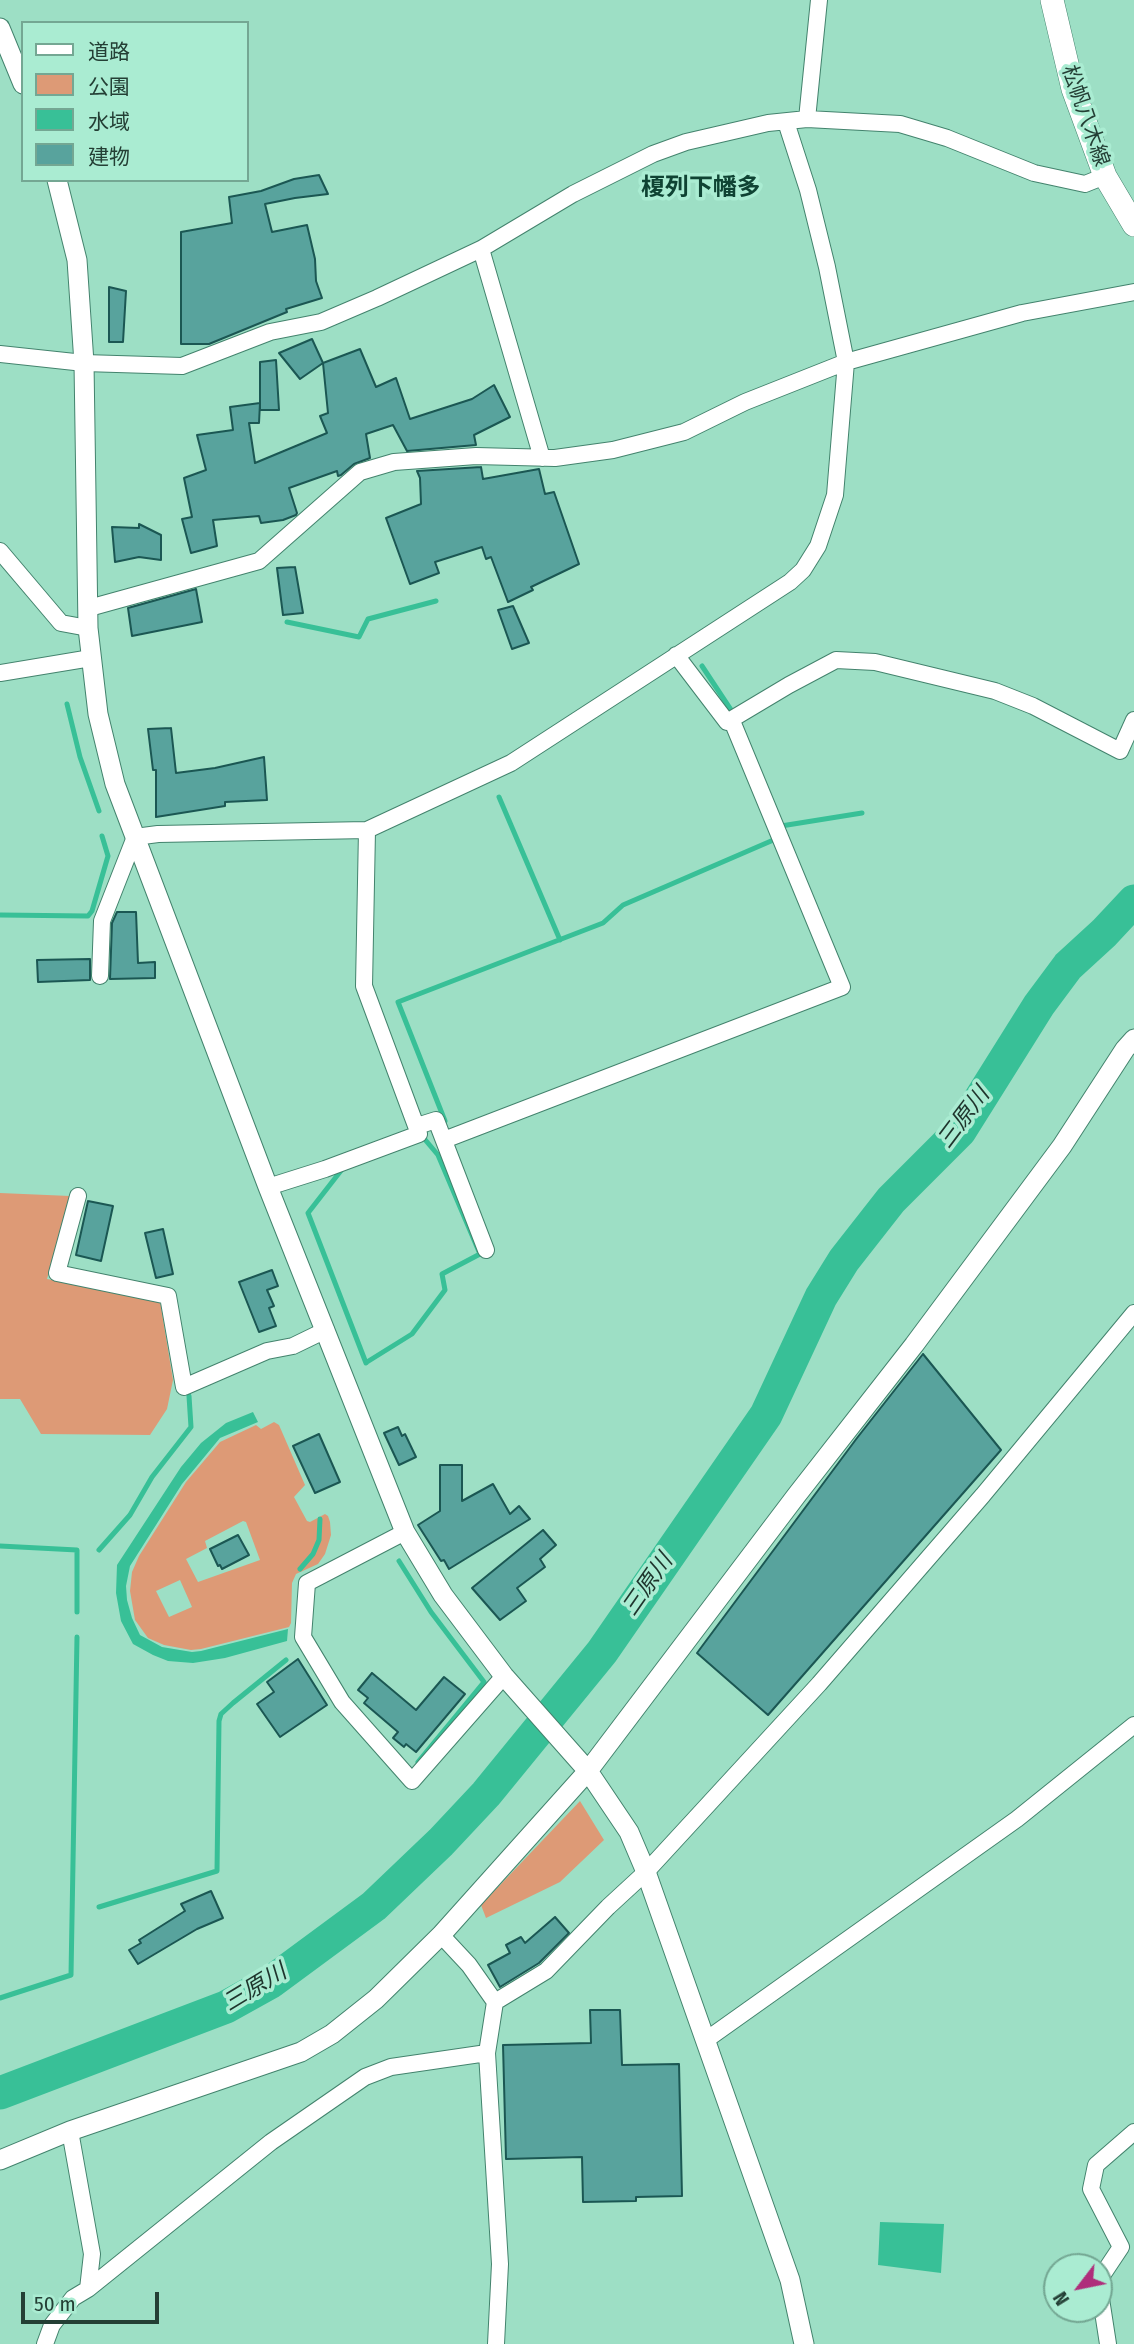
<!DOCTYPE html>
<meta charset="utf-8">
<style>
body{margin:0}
#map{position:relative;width:1134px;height:2344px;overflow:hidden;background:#9ddfc5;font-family:"Fira Sans Condensed","Noto Sans JP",sans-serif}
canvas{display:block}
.legend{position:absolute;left:21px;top:21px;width:228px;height:161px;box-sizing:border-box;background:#aaecd2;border:2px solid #74a793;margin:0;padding:9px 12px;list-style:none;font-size:21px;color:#243f35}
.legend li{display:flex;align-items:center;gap:14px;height:35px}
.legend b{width:35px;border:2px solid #74a793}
.north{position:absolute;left:1043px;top:2253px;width:70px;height:70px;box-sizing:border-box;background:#aaecd2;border:2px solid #74a793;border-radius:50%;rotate:238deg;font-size:19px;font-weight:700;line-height:28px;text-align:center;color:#243f35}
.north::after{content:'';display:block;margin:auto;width:24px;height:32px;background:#af2e7b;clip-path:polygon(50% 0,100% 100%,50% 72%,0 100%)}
.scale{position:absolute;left:21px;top:2292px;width:138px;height:32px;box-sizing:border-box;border:4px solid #243f35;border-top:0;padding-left:9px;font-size:21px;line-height:24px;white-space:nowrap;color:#243f35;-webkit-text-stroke:5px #aaecd2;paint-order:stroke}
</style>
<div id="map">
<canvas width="1134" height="2344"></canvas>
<ul class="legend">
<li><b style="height:9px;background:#fff"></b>道路</li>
<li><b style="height:19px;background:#dd9a76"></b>公園</li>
<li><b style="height:19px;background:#38c097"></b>水域</li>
<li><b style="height:19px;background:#58a39d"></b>建物</li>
</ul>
<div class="north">N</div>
<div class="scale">50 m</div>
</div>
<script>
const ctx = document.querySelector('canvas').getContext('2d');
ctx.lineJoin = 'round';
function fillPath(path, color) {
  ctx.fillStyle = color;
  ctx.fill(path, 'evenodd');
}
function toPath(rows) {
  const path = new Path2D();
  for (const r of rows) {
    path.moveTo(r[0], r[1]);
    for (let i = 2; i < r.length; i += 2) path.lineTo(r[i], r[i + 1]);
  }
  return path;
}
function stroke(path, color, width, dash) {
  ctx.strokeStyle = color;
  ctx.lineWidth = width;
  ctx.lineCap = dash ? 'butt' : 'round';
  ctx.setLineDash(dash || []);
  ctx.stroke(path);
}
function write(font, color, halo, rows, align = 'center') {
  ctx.font = font + ' "Fira Sans Condensed","Noto Sans JP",sans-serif';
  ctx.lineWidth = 7;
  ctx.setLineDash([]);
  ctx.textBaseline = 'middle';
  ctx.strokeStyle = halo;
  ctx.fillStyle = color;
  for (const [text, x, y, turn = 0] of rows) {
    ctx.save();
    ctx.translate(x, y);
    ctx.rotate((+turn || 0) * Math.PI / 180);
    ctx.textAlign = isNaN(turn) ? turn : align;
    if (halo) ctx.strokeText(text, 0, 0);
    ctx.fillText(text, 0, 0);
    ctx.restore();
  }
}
const green = toPath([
 [0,1193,70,1196,47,1279,160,1301,173,1380,167,1409,150,1435,41,1434,20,1399,0,1399],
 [274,1422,279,1425,305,1485,294,1497,307,1521,310,1522,325,1514,328,1516,330,1522,331,1535,325,1554,318,1564,296,1574,292,1583,291,1623,289,1627,201,1649,191,1650,164,1645,148,1638,135,1620,130,1591,132,1572,139,1556,186,1482,220,1442,256,1425,261,1429],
 [243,1521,246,1522,260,1560,198,1582,186,1559,207,1548,205,1541],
 [180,1580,192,1607,169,1617,156,1591],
 [580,1801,604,1840,560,1882,486,1918,481,1905]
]);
const water = toPath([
 [253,1412,258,1422,220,1438,182,1484,130,1566,126,1586,127,1600,132,1618,140,1635,162,1647,192,1652,201,1651,288,1629,287,1641,225,1658,193,1663,168,1661,153,1655,133,1644,121,1621,116,1593,117,1565,181,1467,201,1443,226,1423],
 [880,2222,944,2224,941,2273,878,2265]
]);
const stream = toPath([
 [287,622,359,637,368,619,436,601],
 [702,666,735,716],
 [67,704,80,757,99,811],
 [499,797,560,940],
 [781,826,862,813],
 [0,915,88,916,92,911,108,856,102,836],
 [445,1121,398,1002,603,923,623,905,778,838],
 [343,1168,308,1213,366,1363],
 [367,1362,412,1334,445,1290,442,1274,480,1254,438,1155,422,1136],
 [0,1546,77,1550,77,1612],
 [99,1550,130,1515,152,1477,191,1427,189,1396],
 [399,1561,431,1612,484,1682,418,1762],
 [300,1569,313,1554,319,1540,320,1519],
 [99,1907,217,1871,219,1721,221,1714,233,1703,286,1660],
 [0,1998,71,1975,77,1637]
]);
const river = toPath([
 [0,2093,226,2007,271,1982,374,1906,441,1842,486,1794,602,1652,766,1415,821,1297,844,1260,891,1200,960,1131,1039,1005,1068,966,1104,933,1134,901]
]);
const building = toPath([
 [319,175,328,194,295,198,265,204,272,232,307,225,315,259,316,281,322,298,286,309,287,312,209,344,181,344,181,232,232,223,229,197,261,191,294,179,319,175],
 [109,287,126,291,123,342,109,342,109,287],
 [312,339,323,363,300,379,279,353,312,339],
 [360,349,376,387,396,378,410,419,472,399,494,385,510,417,474,435,476,445,407,451,393,425,366,434,370,458,354,464,341,475,338,476,337,471,289,488,297,513,296,515,283,520,261,523,259,516,213,520,217,546,191,553,182,519,192,517,184,478,206,470,197,435,233,430,230,407,260,403,259,423,249,423,255,463,327,433,320,416,328,413,323,363,360,349],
 [276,360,279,410,260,410,260,362,276,360],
 [481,467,483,479,539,469,545,494,554,492,579,564,531,587,533,590,508,602,491,557,486,559,482,547,435,562,439,573,410,584,386,518,421,504,420,478,417,471,481,467],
 [139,524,161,535,161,560,139,557,115,562,112,527,139,528,139,524],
 [295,567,303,613,283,615,277,568,295,567],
 [196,589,202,622,132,636,128,608,196,589],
 [513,606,529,643,512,649,498,610,513,606],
 [171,728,176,773,215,768,264,757,267,800,225,802,225,806,156,817,156,770,153,770,148,729,171,728],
 [117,912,136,912,138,963,155,962,155,978,110,979,112,923,117,912],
 [90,959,90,980,38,982,37,960,90,959],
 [88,1201,113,1206,101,1261,76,1255,88,1201],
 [163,1229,173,1274,156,1278,145,1233,163,1229],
 [272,1270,278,1286,267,1290,274,1306,269,1308,276,1326,259,1332,239,1282,272,1270],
 [923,1354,1001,1450,768,1715,697,1653,857,1438,923,1354],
 [398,1427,402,1436,405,1434,416,1457,399,1465,384,1433,398,1427],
 [319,1434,340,1482,315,1493,293,1446,319,1434],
 [440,1465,462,1465,462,1501,493,1484,510,1514,519,1506,530,1519,449,1569,444,1560,441,1561,418,1525,440,1511,440,1465],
 [543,1530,556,1545,540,1559,545,1567,517,1588,526,1601,500,1620,472,1588,543,1530],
 [238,1535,249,1555,222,1569,220,1565,218,1566,210,1549,238,1535],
 [298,1659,327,1705,280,1737,257,1704,274,1692,267,1682,298,1659],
 [372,1673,416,1710,444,1677,465,1694,416,1752,406,1744,404,1747,393,1738,398,1732,364,1703,368,1698,358,1690,372,1673],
 [211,1891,223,1918,197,1929,138,1964,129,1950,141,1943,139,1940,185,1911,181,1904,211,1891],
 [555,1917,569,1933,539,1963,500,1987,488,1965,510,1953,506,1945,521,1937,525,1943,555,1917],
 [590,2010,620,2010,622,2065,679,2064,682,2196,636,2197,636,2201,583,2202,582,2157,506,2159,503,2045,591,2043,590,2010]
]);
const minor = toPath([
 [807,119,819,0],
 [481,249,542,458],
 [0,354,84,363,182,366,270,332,321,322,377,298,481,249,573,194,653,154,686,142,768,123,807,119,900,124,947,138,1034,173,1085,184,1105,176],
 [0,551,61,623,88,628],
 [89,608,259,561,360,472,394,462,476,456,555,458,613,450,684,432,745,402,846,362,1022,313,1134,292],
 [676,655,727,722,789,685,836,660,875,662,995,691,1033,706,1120,751,1134,720],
 [0,673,91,658],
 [100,976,102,921,135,837,158,834,367,830,511,763,790,582,803,570,818,546,835,495,846,362,827,267,808,190,786,122],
 [417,1126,436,1120,486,1250],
 [444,1140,842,987,732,721],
 [268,1187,325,1169,419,1134,364,986,367,830],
 [78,1196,57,1273,168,1296,184,1387,267,1351,293,1346,326,1330],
 [405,1532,307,1583,303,1637,342,1702,412,1781,504,1676],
 [441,1935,469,1965,495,2002,487,2053,500,2264,496,2344],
 [495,2002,546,1971,608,1907,646,1872,819,1684,983,1495,1134,1313],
 [706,2040,1017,1819,1134,1725],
 [1099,2280,1121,2247,1091,2189,1096,2165,1134,2132],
 [1099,2286,1108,2344],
 [88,2289,271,2142,365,2077,391,2067,487,2053],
 [45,2344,52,2325,73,2298,88,2289,92,2254,70,2131]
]);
const tertiary = toPath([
 [0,28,23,84],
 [57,180,77,260,84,363,88,628,98,714,115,784,268,1187,405,1532,443,1595,504,1676,588,1771,629,1832,646,1872,790,2280,804,2344],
 [0,2160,70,2131,301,2052,332,2034,376,1999,441,1935,588,1771,796,1496,914,1345,1062,1146,1125,1049,1134,1039]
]);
const secondary = toPath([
 [1052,0,1073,89,1105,176,1134,225]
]);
const streetNames = [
 ["松帆八木線",1085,116,71]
];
const waterNames = [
 ["三原川",964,1118,-53],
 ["三原川",648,1585,-55],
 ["三原川",255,1988,-31]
];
const quarterNames = [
 ["榎列下幡多",701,188]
];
fillPath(green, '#dd9a76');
fillPath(water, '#38c097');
stroke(stream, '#38c097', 5);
stroke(river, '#38c097', 33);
fillPath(building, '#58a39d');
stroke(building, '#1b5753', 2);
stroke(minor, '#43836d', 18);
stroke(tertiary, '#43836d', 21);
stroke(secondary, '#43836d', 24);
stroke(minor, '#fff', 16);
stroke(tertiary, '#fff', 19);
stroke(secondary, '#fff', 23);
write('21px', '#243f35', '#aaecd2', streetNames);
write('italic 23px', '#1e342c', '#aaecd2', waterNames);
write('bold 24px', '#0f4333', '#aaecd2', quarterNames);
</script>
